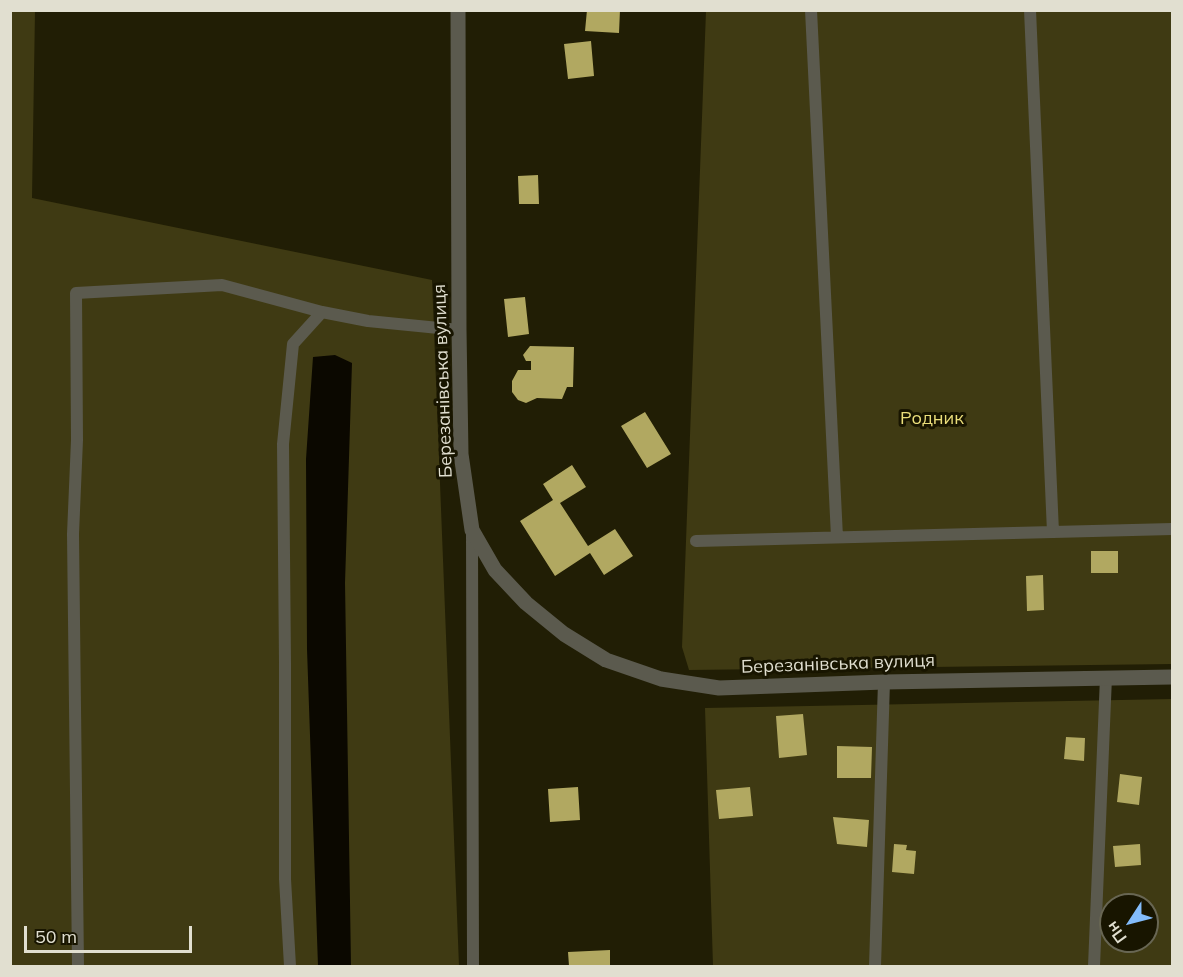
<!DOCTYPE html>
<meta charset="utf-8">
<style>
body{margin:0}
#map{position:relative;width:1183px;height:977px;overflow:hidden;background:#211e05;font-family:Mulish,sans-serif}
canvas{display:block}
.frame{position:absolute;inset:0;border:12px solid #e1dfd0;pointer-events:none}
.north{position:absolute;left:1099px;top:893px;width:60px;height:60px;box-sizing:border-box;background:#181500;border:2px solid #686653;border-radius:50%;rotate:234deg;font-size:16px;font-weight:700;line-height:24px;text-align:center;color:#e1dfd0}
.north::after{content:'';display:block;margin:auto;width:21px;height:27px;background:#83bcfb;clip-path:polygon(50% 0,100% 100%,50% 72%,0 100%)}
.scale{position:absolute;left:24px;top:926px;width:168px;height:27px;box-sizing:border-box;border:3px solid #e1dfd0;border-top:0;padding-left:8px;font-size:18px;line-height:21px;white-space:nowrap;color:#e1dfd0;-webkit-text-stroke:4px #181500;paint-order:stroke}
</style>
<div id="map">
<canvas width="1183" height="977"></canvas>
<div class="frame"></div>
<div class="north">Пн</div>
<div class="scale">50 m</div>
</div>
<script>
const ctx = document.querySelector('canvas').getContext('2d');
ctx.lineJoin = 'round';
function fillPath(path, color) {
  ctx.fillStyle = color;
  ctx.fill(path, 'evenodd');
}
function toPath(rows) {
  const path = new Path2D();
  for (const r of rows) {
    path.moveTo(r[0], r[1]);
    for (let i = 2; i < r.length; i += 2) path.lineTo(r[i], r[i + 1]);
  }
  return path;
}
function stroke(path, color, width, dash) {
  ctx.strokeStyle = color;
  ctx.lineWidth = width;
  ctx.lineCap = dash ? 'butt' : 'round';
  ctx.setLineDash(dash || []);
  ctx.stroke(path);
}
function write(font, color, halo, rows, align = 'center') {
  ctx.font = font + ' Mulish,sans-serif';
  ctx.lineWidth = 6;
  ctx.setLineDash([]);
  ctx.textBaseline = 'middle';
  ctx.strokeStyle = halo;
  ctx.fillStyle = color;
  for (const [text, x, y, turn = 0] of rows) {
    ctx.save();
    ctx.translate(x, y);
    ctx.rotate((+turn || 0) * Math.PI / 180);
    ctx.textAlign = isNaN(turn) ? turn : align;
    if (halo) ctx.strokeText(text, 0, 0);
    ctx.fillText(text, 0, 0);
    ctx.restore();
  }
}
const green = toPath([
 [10,11,35,11,32,198,432,280,459,966,11,966],
 [706,11,1172,11,1172,664,689,670,682,647],
 [1172,699,1172,966,713,966,705,708],
 [1111,905,1147,905,1147,941,1111,941]
]);
const water = toPath([
 [335,355,352,363,345,583,351,966,318,966,307,649,306,459,313,357]
]);
const building = toPath([
 [587,10,620,10,619,33,585,31],
 [591,41,594,76,568,79,564,44],
 [538,175,539,204,519,204,518,176],
 [525,297,529,334,508,337,504,299],
 [530,346,574,347,573,387,567,387,562,399,537,398,526,403,518,400,512,392,512,381,518,370,531,370,531,361,526,361,523,355],
 [645,412,671,454,647,468,621,426],
 [572,465,586,487,560,503,588,546,615,529,633,556,604,575,590,553,555,576,520,521,553,500,543,484],
 [1091,551,1118,551,1118,573,1091,573],
 [1043,575,1044,610,1027,611,1026,576],
 [803,714,807,755,779,758,776,716],
 [1066,737,1085,738,1084,761,1064,759],
 [837,746,872,747,871,778,837,778],
 [1120,774,1142,777,1139,805,1117,802],
 [578,787,580,820,550,822,548,789],
 [750,787,753,816,719,819,716,790],
 [833,817,869,820,867,847,837,844],
 [894,844,907,845,906,850,916,851,914,874,892,872],
 [1140,844,1141,865,1115,867,1113,846],
 [610,950,610,966,569,966,568,952]
]);
const lane = toPath([
 [811,10,837,537],
 [1030,10,1053,532],
 [472,530,473,966],
 [696,541,1172,529],
 [78,966,73,534,77,440,76,293,222,285,322,312,368,321,459,330],
 [290,966,285,879,285,663,283,444,293,344,322,312],
 [875,966,884,682],
 [1094,966,1106,677]
]);
const street = toPath([
 [458,10,459,330,461,454,472,530,495,570,526,603,564,634,606,660,661,679,719,688,884,682,1172,677]
]);
const streetNames = [
 ["Березанівська вулиця",443,381,-92],
 ["Березанівська вулиця",838,664,-2]
];
const parkNames = [
 ["Родник",932,419]
];
fillPath(green, '#3f3a13');
fillPath(water, '#0b0800');
fillPath(building, '#b1a861');
stroke(lane, '#5b5a4e', 12);
stroke(street, '#5b5a4e', 15);
write('18px', '#e1dfd0', '#181500', streetNames);
write('18px', '#ebde7a', '#181500', parkNames);
</script>
